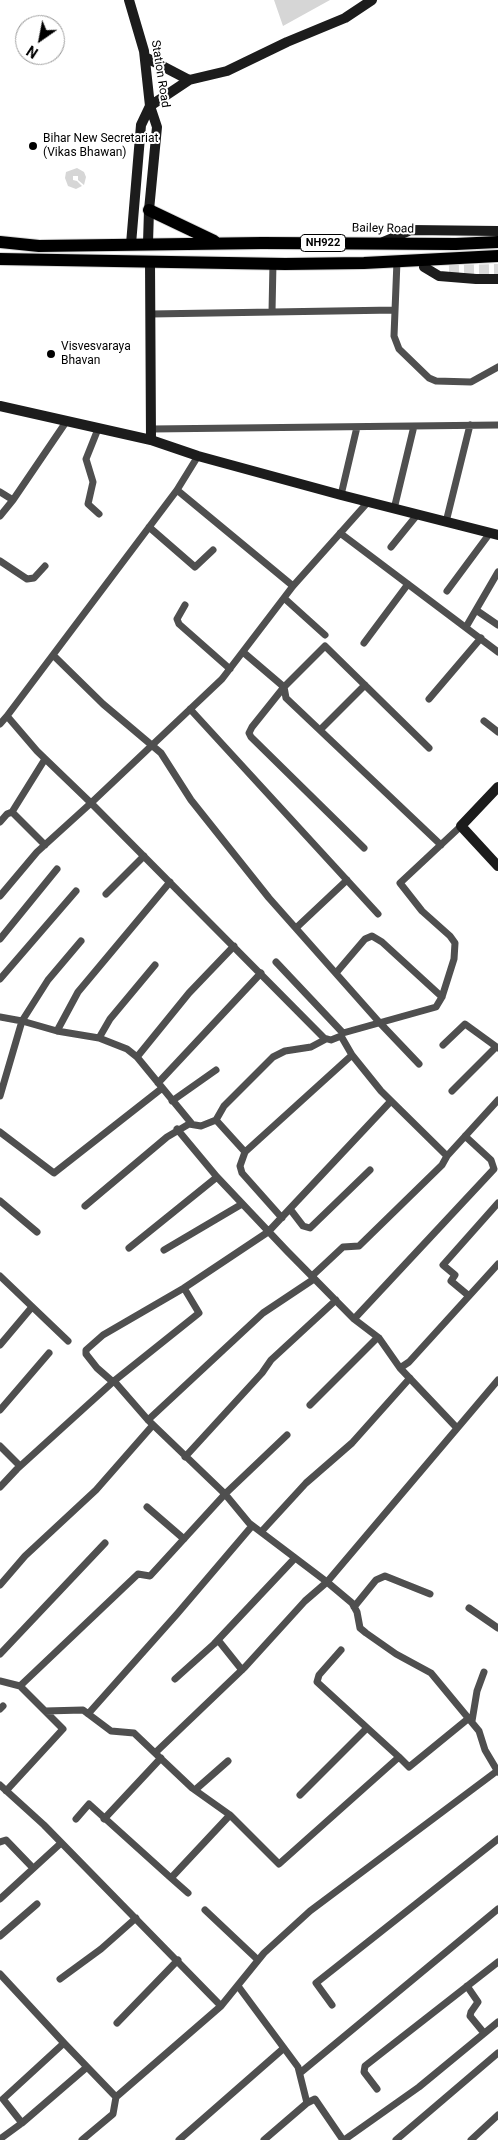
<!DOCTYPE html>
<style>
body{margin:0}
#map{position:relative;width:498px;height:2140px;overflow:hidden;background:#fff;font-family:Roboto,sans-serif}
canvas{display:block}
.north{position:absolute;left:15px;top:15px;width:50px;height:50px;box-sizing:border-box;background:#fff;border:1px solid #999;border-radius:50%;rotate:213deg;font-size:14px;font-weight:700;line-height:20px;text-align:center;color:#000}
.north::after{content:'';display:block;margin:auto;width:18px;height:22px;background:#000;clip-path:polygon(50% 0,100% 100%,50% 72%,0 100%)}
</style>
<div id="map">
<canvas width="498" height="2140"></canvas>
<div class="north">N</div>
</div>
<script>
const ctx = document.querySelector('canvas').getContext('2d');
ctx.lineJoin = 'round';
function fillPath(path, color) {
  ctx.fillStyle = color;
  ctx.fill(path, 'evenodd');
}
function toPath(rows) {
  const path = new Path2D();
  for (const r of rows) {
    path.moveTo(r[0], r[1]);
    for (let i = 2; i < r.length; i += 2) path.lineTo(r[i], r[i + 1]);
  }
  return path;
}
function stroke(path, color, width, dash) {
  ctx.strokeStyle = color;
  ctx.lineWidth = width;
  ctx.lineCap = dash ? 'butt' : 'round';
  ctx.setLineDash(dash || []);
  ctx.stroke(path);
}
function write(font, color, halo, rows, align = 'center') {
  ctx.font = font + ' Roboto,sans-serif';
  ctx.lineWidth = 4;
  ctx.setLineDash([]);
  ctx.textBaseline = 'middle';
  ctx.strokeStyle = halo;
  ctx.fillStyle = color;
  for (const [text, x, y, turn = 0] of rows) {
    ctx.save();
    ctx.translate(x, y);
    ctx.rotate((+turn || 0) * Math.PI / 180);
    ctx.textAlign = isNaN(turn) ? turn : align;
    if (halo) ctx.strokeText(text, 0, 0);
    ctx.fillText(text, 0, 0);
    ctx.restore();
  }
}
const green = toPath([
 [274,0,330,0,283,26],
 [77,168,84,172,86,177,84,185,78,180,78,176,73,176,73,180,77,181,82,186,76,189,68,186,65,178,66,172]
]);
const secondaryTunnel = toPath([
 [449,270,498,269]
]);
const street = toPath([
 [397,261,394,336,399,349,429,378,436,381,471,382,498,367],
 [272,312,273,263],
 [151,314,395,310],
 [98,429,86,459,93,482,88,504,99,514],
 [152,429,498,425],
 [198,456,177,490,7,716,37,751,91,803,222,679,293,586,368,502],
 [177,490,293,586],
 [0,492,13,500,66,422],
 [341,495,357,427],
 [394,509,414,426],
 [0,516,13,500],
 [446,522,470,425],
 [149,527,195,567,213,550],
 [340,533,498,652],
 [391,547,417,515],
 [0,561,27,579,34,578,45,566],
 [447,591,490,533],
 [284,598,325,635],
 [185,605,177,619,179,624,230,669],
 [476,610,498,625],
 [466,627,498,572],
 [364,643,408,584],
 [243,652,284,687,286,698,441,845],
 [53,655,103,704,161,753,191,800,269,898,379,1022,419,1064],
 [429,699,481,638],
 [190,709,378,914],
 [484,721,498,732],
 [0,724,7,716],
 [320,730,365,685],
 [12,812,45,759],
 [0,822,7,814,12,812,45,845],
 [364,848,251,737,249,733,252,727,284,687,325,646,429,748],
 [106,894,144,856],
 [0,896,37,852,91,803,324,1038,331,1040,341,1036,352,1055,381,1091,447,1156,498,1100],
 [296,928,347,880],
 [0,939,57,869],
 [276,962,343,1033],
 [336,973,365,939,372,936,382,942,442,997],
 [0,979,76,891],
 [0,1017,22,1021,57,1031,99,1038,127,1049,137,1057,192,1124],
 [57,1031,78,992,170,882],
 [341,1036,343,1033,436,1007,442,997,454,959,455,943,450,936,422,911,400,883,461,826],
 [99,1038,110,1019,155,965],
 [443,1045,465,1024,498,1048],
 [137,1057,189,993,234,946],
 [158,1083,261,973],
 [452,1091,496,1047],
 [0,1096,22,1021,48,980,81,941],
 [172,1101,216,1070],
 [216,1120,224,1106,273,1057,285,1051,311,1047,326,1039],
 [177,1129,217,1177,287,1251,354,1319,379,1338,400,1368,456,1427],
 [0,1132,54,1173,161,1089],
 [0,1201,37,1232],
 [85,1206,167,1137,189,1124,201,1126,216,1120,245,1152],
 [290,1209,303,1226,310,1228,370,1170],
 [282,1218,242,1173,240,1166,245,1152,352,1055],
 [129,1248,217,1177],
 [164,1250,242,1204],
 [0,1276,68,1341],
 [312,1276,343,1247,359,1246,442,1165,447,1156],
 [469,1296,451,1281,455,1275,443,1265,498,1203],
 [354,1319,494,1169,491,1160,465,1136],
 [0,1345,32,1307],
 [400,1368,409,1362,498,1264],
 [114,1381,148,1420,225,1494,249,1523,327,1582,498,1380],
 [113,1382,97,1368,86,1354,86,1350,103,1335,184,1288],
 [310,1405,376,1339,379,1338],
 [0,1410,49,1353],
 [148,1420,263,1313,314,1279],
 [0,1446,20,1466],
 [185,1457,262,1373,271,1360,336,1300],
 [0,1487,17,1469,114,1381,199,1313,184,1288,268,1232,391,1101],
 [147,1507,184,1539],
 [261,1532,306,1483,352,1443,410,1378],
 [0,1585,25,1556,96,1490,153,1425],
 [354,1607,376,1580,385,1576,430,1594],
 [469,1608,498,1628],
 [218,1640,242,1670],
 [0,1654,105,1543],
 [175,1679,214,1644,295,1558],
 [0,1681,20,1686,45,1711,83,1710,111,1731,134,1733,155,1753,245,1667,305,1601,327,1582,352,1603,357,1612,360,1628,366,1633,396,1654,431,1673,479,1731,485,1750,498,1772],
 [20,1686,138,1574,150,1576,225,1494,287,1435],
 [0,1709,3,1706],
 [88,1714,177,1614,252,1526],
 [472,1721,477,1691,484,1672],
 [155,1753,192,1788,230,1815,279,1864,399,1757,317,1682,319,1675,341,1650],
 [399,1757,409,1767,469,1718],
 [0,1785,44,1825,221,2006],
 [195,1790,228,1761],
 [6,1791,63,1729,45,1711],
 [300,1795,367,1728],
 [76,1819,89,1804,171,1878,230,1815],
 [104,1819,161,1758],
 [0,1842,6,1840,33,1868],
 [171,1878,188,1893],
 [0,1899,61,1843],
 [205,1910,258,1960],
 [0,1936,37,1904],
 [0,1974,64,2043,3,2099,22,2123,0,2139],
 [60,1979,101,1949,136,1918],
 [238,1986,298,2067,307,2103,315,2099,343,2140],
 [467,1986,478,2002,471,2012,470,2016,484,2033],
 [332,2005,316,1983,498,1839],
 [117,2023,178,1960],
 [64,2043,116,2097],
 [300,2073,498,1909],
 [377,2089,364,2072,365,2066,498,1962],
 [22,2123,87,2067],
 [82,2140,113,2114,116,2097,221,2006,264,1953,310,1911,497,1771],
 [179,2140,284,2048],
 [264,2140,307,2103],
 [344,2140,419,2087,498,2022],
 [396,2140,498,2053],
 [471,2140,498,2115]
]);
const secondary = toPath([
 [129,0,144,51,150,106,157,127,149,210,148,243],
 [145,57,189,80],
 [383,242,411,230,498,231],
 [131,244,141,125,150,106,189,80,227,71,287,42,345,18,372,0],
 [150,261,151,440],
 [424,267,439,276,476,279,498,279],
 [0,406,151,440,198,456,341,495,498,535],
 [498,787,461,826,498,866]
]);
const highway = toPath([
 [149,210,214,241],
 [0,242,39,246,262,243,456,244,498,242],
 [0,259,285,264,364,263,498,256]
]);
const markers = [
 [33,146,5,"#000"],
 [51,354,5,"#000"]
];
const shields = [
 [323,243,45]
];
const shieldNames = [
 ["NH922",323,243]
];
const streetNames = [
 ["Station Road",160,74,81],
 ["Bailey Road",383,229,1]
];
const poiNames = [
 ["Bihar New Secretariat",43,139],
 ["(Vikas Bhawan)",43,153],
 ["Visvesvaraya",61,347],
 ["Bhavan",61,361]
];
fillPath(green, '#d6d6d6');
stroke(secondaryTunnel, '#d9d9d9', 10, [10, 5]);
stroke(highway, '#dbdbdb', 14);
stroke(street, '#4f4f4f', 7);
stroke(secondary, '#1c1c1c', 10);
stroke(highway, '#000', 12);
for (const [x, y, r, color] of markers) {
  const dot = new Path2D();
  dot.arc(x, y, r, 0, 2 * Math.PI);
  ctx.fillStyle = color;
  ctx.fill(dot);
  stroke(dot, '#fff', 2);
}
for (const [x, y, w] of shields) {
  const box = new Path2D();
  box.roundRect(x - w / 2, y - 8.5, w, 17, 4);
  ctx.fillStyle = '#fff';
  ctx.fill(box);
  stroke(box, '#000', 1);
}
write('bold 11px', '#000', null, shieldNames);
write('12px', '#000', '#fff', streetNames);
write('12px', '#000', '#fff', poiNames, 'left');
</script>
